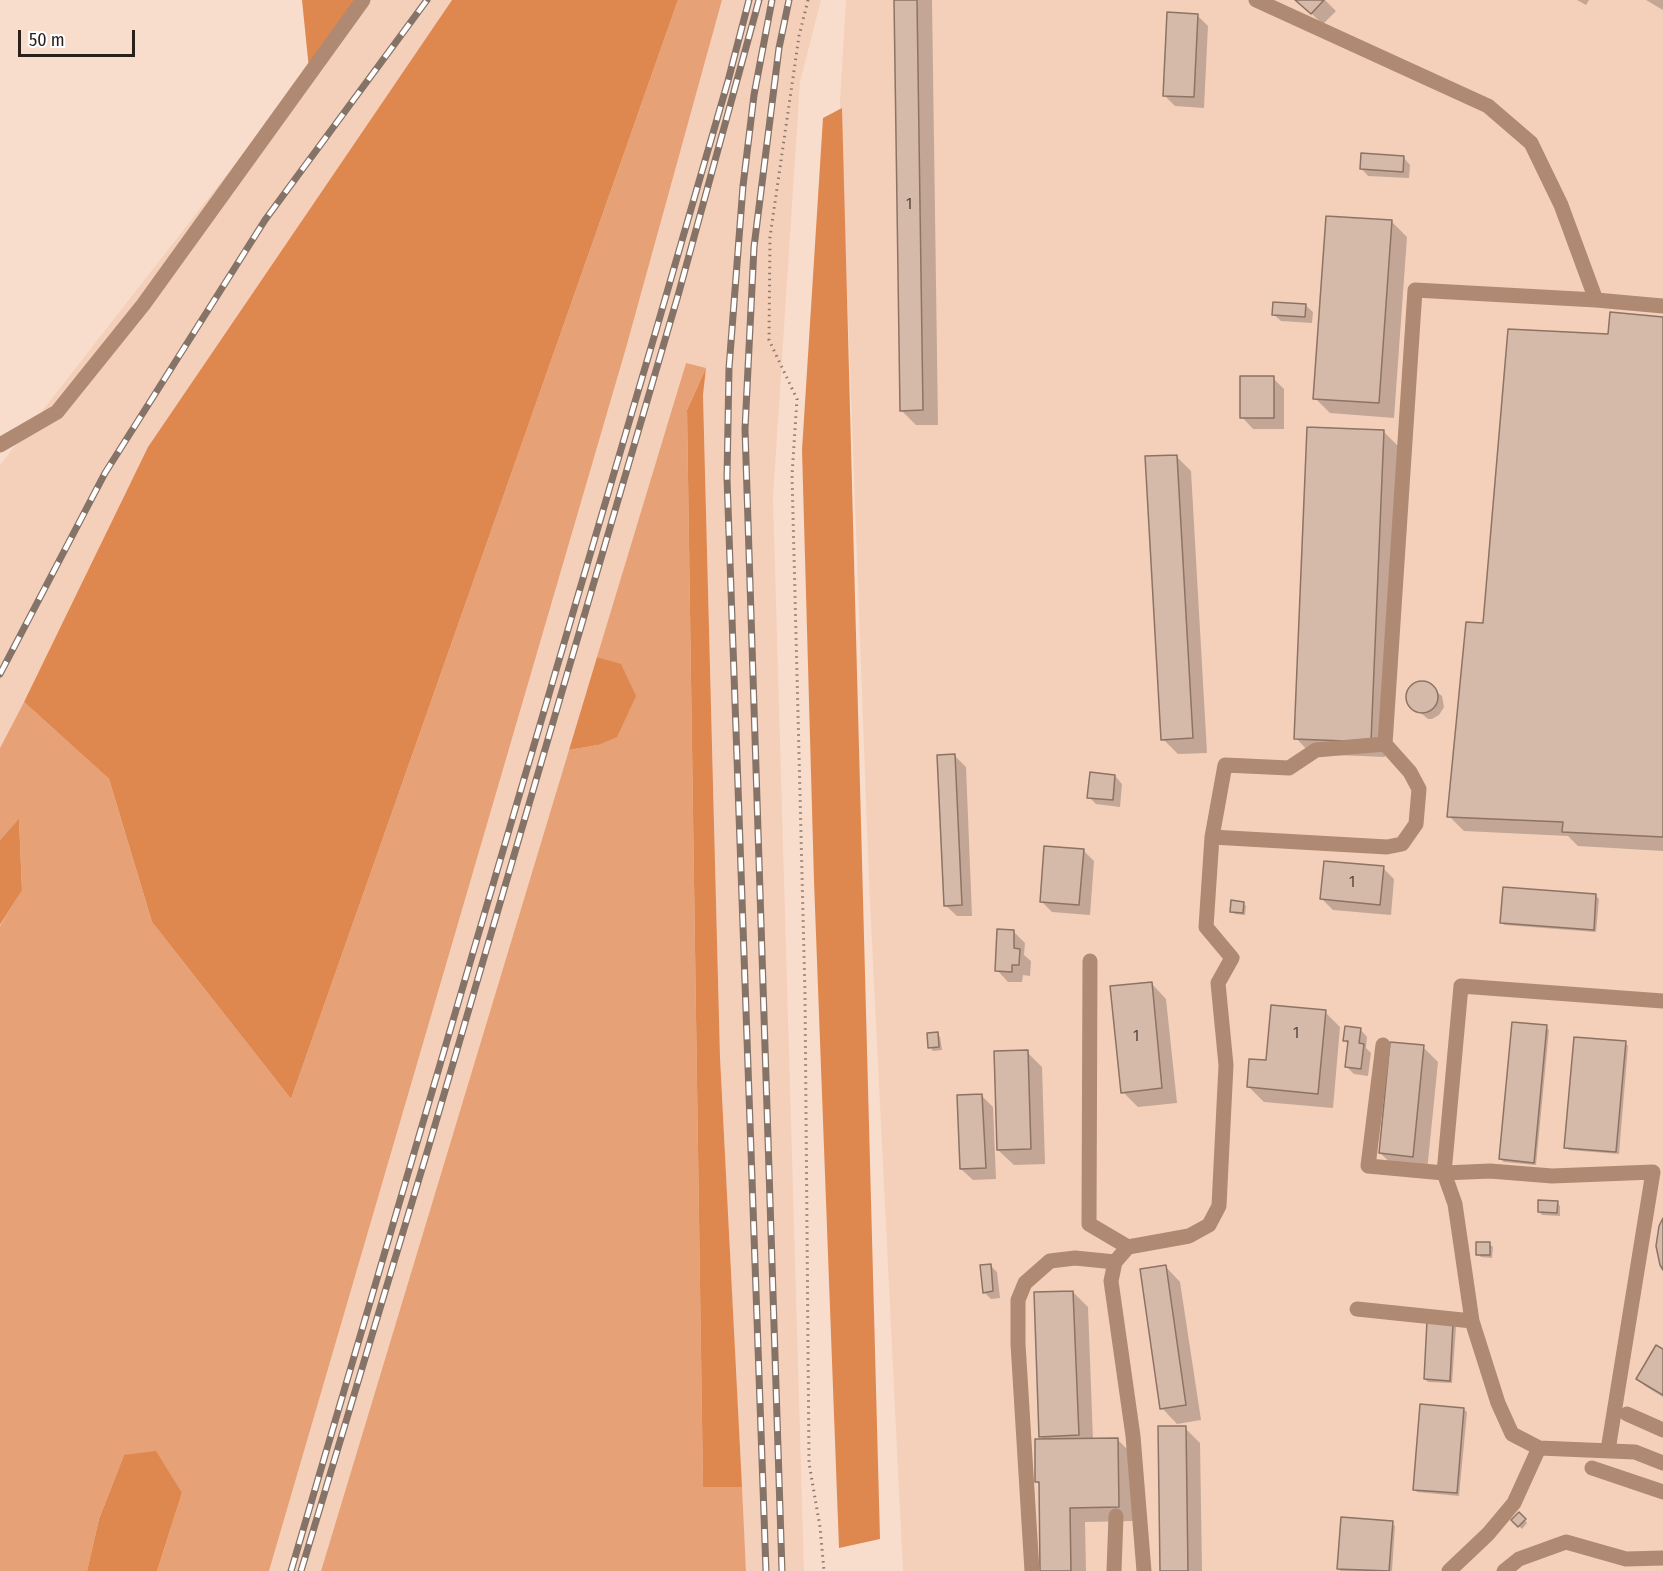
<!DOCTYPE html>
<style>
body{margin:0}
#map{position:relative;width:1663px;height:1571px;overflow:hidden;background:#f9ddcc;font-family:"Fira Sans Condensed",sans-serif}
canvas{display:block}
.scale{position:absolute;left:18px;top:30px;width:117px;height:27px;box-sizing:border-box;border:3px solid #2b211b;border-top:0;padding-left:8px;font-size:18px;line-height:21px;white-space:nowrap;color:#2b211b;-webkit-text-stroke:4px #fff;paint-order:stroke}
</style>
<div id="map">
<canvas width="1663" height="1571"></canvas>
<div class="scale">50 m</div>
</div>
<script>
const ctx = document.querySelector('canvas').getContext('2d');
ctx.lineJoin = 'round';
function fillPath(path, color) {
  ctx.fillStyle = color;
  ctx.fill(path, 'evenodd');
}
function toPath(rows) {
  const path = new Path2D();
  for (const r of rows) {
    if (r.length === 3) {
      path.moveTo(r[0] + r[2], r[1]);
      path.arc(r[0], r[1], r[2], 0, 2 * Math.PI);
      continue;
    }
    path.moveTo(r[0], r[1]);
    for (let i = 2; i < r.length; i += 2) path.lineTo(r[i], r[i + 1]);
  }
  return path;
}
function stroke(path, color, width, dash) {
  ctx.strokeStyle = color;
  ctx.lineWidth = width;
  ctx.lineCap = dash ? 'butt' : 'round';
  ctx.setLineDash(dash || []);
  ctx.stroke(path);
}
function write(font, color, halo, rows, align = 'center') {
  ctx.font = font + ' "Fira Sans Condensed",sans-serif';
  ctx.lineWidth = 4.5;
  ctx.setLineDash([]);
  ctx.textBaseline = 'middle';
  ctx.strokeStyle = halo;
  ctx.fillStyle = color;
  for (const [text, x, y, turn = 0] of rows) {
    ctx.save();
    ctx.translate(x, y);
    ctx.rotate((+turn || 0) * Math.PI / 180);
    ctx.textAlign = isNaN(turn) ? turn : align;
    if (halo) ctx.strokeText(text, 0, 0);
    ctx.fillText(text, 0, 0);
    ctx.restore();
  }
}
const built = toPath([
 [357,0,452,0,148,447,24,702,0,748,0,465,309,69],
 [722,0,821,0,800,82,773,498,804,1571,746,1571,720,1057,703,395,706,368,686,363,321,1571,269,1571,626,348],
 [846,0,1663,0,1663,1571,903,1571,869,882,840,101]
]);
const green = toPath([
 [678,0,722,0,626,348,269,1571,157,1571,182,1493,124,1455,99,1519,87,1571,0,1571,0,926,22,889,19,820,0,840,0,748,24,702,109,779,152,922,291,1099],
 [686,363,706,368,687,410,703,1486,742,1487,746,1571,321,1571,569,750,598,745,621,665,597,657]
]);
const forest = toPath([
 [302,0,357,0,309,69],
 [452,0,678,0,291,1099,152,922,109,779,24,702,148,447],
 [842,108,880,1539,839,1548,814,881,802,450,823,118],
 [706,368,703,395,720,1057,742,1487,703,1487,687,410],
 [597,657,621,664,636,696,617,737,598,745,569,750],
 [19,819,22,890,0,925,0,840],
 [156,1451,182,1493,157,1571,87,1571,99,1519,124,1455]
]);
const shadow = toPath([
 [895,0,932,0,938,425,916,425,901,410],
 [1296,0,1325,0,1336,11,1323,24],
 [1577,0,1589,0,1586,5],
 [1646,0,1663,0,1663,10],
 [1197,15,1208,26,1204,108,1175,106,1164,95],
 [1403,157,1410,165,1409,178,1368,176,1361,168],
 [1392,222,1407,237,1394,418,1330,413,1315,398],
 [1305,305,1313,312,1312,323,1281,321,1273,314],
 [1663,319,1663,851,1578,846,1568,836,1464,831,1449,816,1485,624,1610,336],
 [1273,378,1284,389,1284,429,1253,429,1242,417],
 [1383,431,1398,446,1385,757,1311,754,1296,738],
 [1176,456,1191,471,1207,753,1178,754,1163,739],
 [1425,683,1442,696,1444,707,1439,715,1432,719,1428,719,1410,704,1409,692,1415,684],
 [955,756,966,767,972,916,957,916,945,905],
 [1115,776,1122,784,1120,807,1096,804,1089,797],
 [1083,850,1094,861,1090,915,1052,912,1041,901],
 [1383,868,1394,879,1391,915,1333,910,1322,899],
 [1596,896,1599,899,1596,932,1505,925,1501,922],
 [1243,903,1246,906,1245,915,1235,914,1232,911],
 [1014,932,1025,943,1024,955,1031,961,1030,976,1023,975,1022,982,1008,982,997,970],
 [1151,983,1166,999,1177,1103,1138,1107,1123,1092],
 [1325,1012,1340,1027,1333,1108,1264,1102,1249,1087,1267,1062],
 [1546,1027,1549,1030,1536,1165,1504,1162,1500,1159],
 [1360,1029,1367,1037,1366,1048,1371,1053,1368,1076,1354,1074,1347,1067,1349,1045,1344,1040],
 [937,1034,940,1037,942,1050,933,1051,930,1047],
 [1625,1043,1628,1046,1619,1154,1569,1150,1566,1147],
 [1423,1047,1438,1062,1427,1171,1396,1168,1380,1153],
 [1027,1052,1042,1067,1045,1164,1014,1165,998,1150],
 [982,1096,993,1107,996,1179,973,1180,961,1169],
 [1557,1203,1560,1206,1560,1216,1542,1215,1539,1211],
 [1489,1244,1493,1247,1492,1258,1481,1257,1478,1254],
 [990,1265,997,1272,1000,1298,991,1299,984,1292],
 [1165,1266,1180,1282,1201,1420,1177,1424,1162,1408],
 [1073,1292,1088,1307,1093,1440,1117,1439,1132,1454,1133,1521,1085,1522,1086,1571,1042,1571,1041,1485,1037,1482,1045,1440,1041,1436],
 [1452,1324,1456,1327,1452,1383,1428,1382,1425,1379],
 [1663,1351,1663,1397,1645,1386,1638,1379],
 [1463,1409,1467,1412,1459,1496,1417,1492,1414,1489],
 [1185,1428,1200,1443,1202,1571,1162,1571],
 [1519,1514,1527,1523,1522,1529,1513,1520],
 [1392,1523,1395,1526,1392,1571,1341,1571,1338,1569]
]);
const building = toPath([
 [894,0,917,0,923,410,900,411,894,0],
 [1295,0,1324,0,1311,14,1295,0],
 [1167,12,1198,14,1194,97,1163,96,1167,12],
 [1361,153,1404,156,1403,172,1360,169,1361,153],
 [1326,216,1392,220,1379,403,1313,399,1326,216],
 [1273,302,1306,304,1305,317,1272,315,1273,302],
 [1610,312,1663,317,1663,837,1562,832,1563,822,1447,817,1466,622,1483,623,1508,329,1608,334,1610,312],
 [1240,376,1274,376,1274,418,1240,418,1240,376],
 [1307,427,1384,430,1371,742,1294,739,1307,427],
 [1177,455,1193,738,1161,740,1145,456,1177,455],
 [1422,697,16],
 [955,754,962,905,944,906,937,755,955,754],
 [1090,772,1115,775,1113,800,1087,798,1090,772],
 [1044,846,1084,849,1079,905,1040,902,1044,846],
 [1324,861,1384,866,1380,905,1320,899,1324,861],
 [1503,887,1596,894,1594,930,1500,923,1503,887],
 [1231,900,1244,902,1243,913,1230,912,1231,900],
 [997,929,1014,930,1014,948,1020,949,1019,965,1012,965,1012,972,995,971,997,929],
 [1152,982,1162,1088,1121,1093,1110,986,1152,982],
 [1271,1005,1326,1010,1318,1094,1247,1087,1249,1059,1266,1060,1271,1005],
 [1512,1022,1547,1025,1534,1163,1499,1159,1512,1022],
 [1345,1026,1361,1028,1359,1043,1364,1044,1361,1069,1345,1067,1348,1041,1343,1041,1345,1026],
 [938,1032,939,1047,928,1048,927,1033,938,1032],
 [1574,1037,1626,1041,1616,1152,1564,1148,1574,1037],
 [1390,1042,1424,1045,1413,1157,1379,1153,1390,1042],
 [1028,1050,1031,1149,997,1150,994,1051,1028,1050],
 [982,1094,986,1168,960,1169,957,1095,982,1094],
 [1538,1200,1558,1201,1557,1213,1538,1212,1538,1200],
 [1663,1218,1663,1270,1660,1265,1656,1246,1659,1226,1663,1218],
 [1476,1242,1490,1242,1490,1255,1476,1255,1476,1242],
 [991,1264,993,1291,983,1293,980,1265,991,1264],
 [1166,1265,1186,1405,1160,1409,1140,1269,1166,1265],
 [1073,1291,1079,1435,1039,1437,1034,1292,1073,1291],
 [1427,1321,1453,1323,1450,1381,1424,1379,1427,1321],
 [1656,1345,1663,1349,1663,1395,1636,1379,1656,1345],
 [1420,1404,1464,1408,1457,1493,1413,1490,1420,1404],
 [1158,1426,1186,1426,1188,1571,1160,1571,1158,1426],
 [1118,1438,1119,1507,1070,1508,1071,1571,1040,1571,1039,1482,1035,1482,1035,1439,1118,1438],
 [1519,1512,1526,1519,1518,1527,1511,1520,1519,1512],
 [1341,1517,1393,1521,1389,1571,1337,1569,1341,1517]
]);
const path = toPath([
 [808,0,799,36,770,237,769,340,797,399,792,475,805,994,809,1463,820,1527,824,1571]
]);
const minor = toPath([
 [1256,0,1488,106,1531,143,1561,205,1596,300],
 [0,445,57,412,143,305,363,0],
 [1212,837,1387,847,1402,844,1416,824,1419,789,1410,772,1385,744,1415,290,1596,300,1663,306],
 [1090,961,1089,1224,1128,1247],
 [1663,1001,1461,986,1444,1173,1455,1204,1472,1321,1498,1403,1512,1434,1539,1448,1635,1452,1663,1463],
 [1383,1045,1368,1166,1444,1173,1490,1171,1552,1176,1653,1172,1608,1450],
 [1357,1309,1472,1321],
 [1627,1414,1663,1430],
 [1592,1468,1663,1492],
 [1032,1571,1018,1344,1018,1300,1025,1283,1050,1261,1075,1258,1115,1262],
 [1114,1571,1116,1516],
 [1144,1571,1133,1436,1111,1281,1115,1262,1128,1247,1189,1236,1209,1225,1219,1206,1226,1065,1218,983,1232,958,1206,927,1212,837,1225,765,1289,768,1316,750,1385,744],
 [1449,1571,1488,1534,1514,1503,1539,1448],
 [1504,1571,1519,1559,1566,1542,1626,1559,1663,1558]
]);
const rail = toPath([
 [0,674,105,473,265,220,427,0],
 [291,1571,657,327,728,81,749,0],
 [301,1571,428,1149,679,292,759,0],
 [766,1571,727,478,729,368,743,186,754,95,772,0],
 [782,1571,745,429,754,247,779,48,789,0]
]);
const numberNames = [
 ["1",909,205],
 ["1",1352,883],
 ["1",1296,1034],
 ["1",1136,1037]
];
fillPath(built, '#f4d0bb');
fillPath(green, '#e6a176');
fillPath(forest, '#de8850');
fillPath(shadow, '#0003');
fillPath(building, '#d5b9a9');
stroke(building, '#8c7364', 1.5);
stroke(path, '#8c796e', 3, [1.5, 4.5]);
stroke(minor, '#af8972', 15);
stroke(rail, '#857368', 7);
stroke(rail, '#fff', 4.5, [14]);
write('16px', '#56473e', null, numberNames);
</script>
